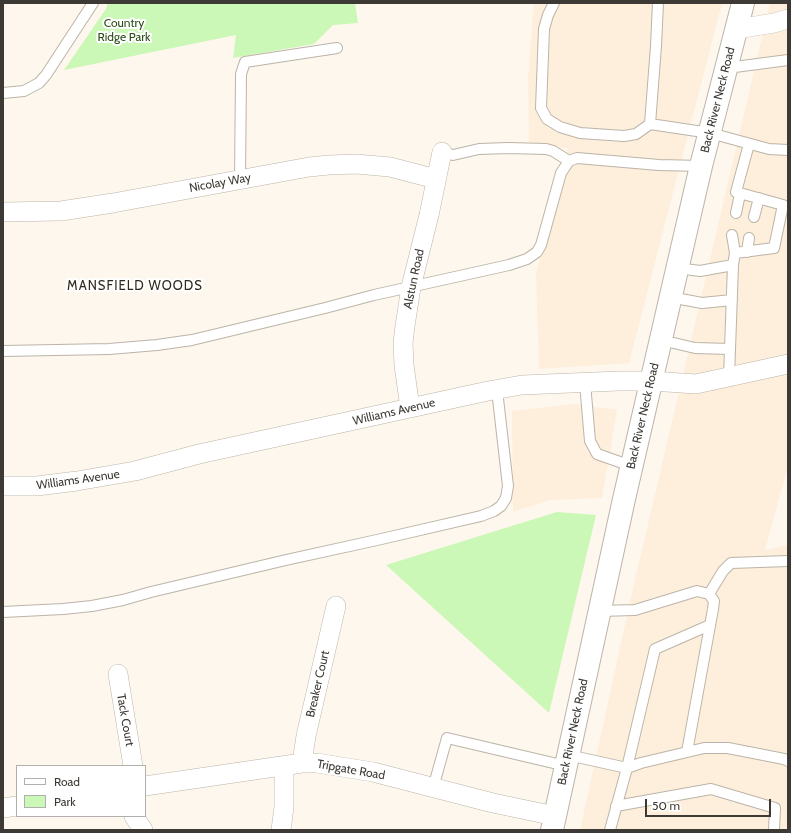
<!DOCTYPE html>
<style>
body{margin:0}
#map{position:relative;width:791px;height:833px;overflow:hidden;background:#fef7ed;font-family:Cabin,sans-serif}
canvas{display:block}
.frame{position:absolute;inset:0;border:4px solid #3d3934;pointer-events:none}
.legend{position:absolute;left:16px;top:765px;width:130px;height:52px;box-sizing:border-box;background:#fff;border:1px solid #b1b0ae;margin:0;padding:5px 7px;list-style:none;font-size:12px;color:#3d3934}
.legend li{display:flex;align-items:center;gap:8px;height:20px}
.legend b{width:20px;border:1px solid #b1b0ae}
.scale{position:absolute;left:645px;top:799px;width:126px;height:18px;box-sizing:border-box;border:2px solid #3d3934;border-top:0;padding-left:5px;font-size:12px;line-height:14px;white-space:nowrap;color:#3d3934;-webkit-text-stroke:3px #fff;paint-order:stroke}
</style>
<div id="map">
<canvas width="791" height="833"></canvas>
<div class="frame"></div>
<ul class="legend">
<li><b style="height:5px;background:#fff"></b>Road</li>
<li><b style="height:11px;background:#cbf7b7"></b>Park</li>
</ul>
<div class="scale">50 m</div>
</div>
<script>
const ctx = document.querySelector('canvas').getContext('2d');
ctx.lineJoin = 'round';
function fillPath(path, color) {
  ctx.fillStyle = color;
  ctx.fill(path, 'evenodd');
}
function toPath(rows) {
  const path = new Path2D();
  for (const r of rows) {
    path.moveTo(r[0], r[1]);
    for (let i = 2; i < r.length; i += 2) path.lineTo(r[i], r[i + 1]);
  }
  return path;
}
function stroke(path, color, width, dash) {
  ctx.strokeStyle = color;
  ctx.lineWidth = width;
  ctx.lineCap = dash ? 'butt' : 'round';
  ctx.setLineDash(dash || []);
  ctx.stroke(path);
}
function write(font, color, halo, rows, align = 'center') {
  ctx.font = font + ' Cabin,sans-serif';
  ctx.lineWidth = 4;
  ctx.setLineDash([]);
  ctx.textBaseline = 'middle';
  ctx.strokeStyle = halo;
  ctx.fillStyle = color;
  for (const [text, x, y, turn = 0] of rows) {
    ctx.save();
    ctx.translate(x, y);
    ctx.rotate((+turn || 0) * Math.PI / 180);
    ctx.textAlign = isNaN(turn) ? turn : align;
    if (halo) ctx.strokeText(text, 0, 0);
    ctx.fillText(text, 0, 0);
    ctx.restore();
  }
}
const built = toPath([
 [534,3,722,3,629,363,539,369,536,274,568,148,529,146,528,79],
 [770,3,788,3,788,466,765,550,788,545,788,830,580,830,634,584],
 [575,404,617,410,602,498,550,500,513,512,512,411]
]);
const green = toPath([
 [108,3,355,3,358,23,333,25,314,44,233,58,236,35,64,70,106,9],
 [557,512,596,515,549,713,386,565]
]);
const service = toPath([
 [554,3,548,15,544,29,541,108,547,119,560,127,580,133,624,136,636,134,650,124],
 [658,3,656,46,650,124,710,133,769,149,788,150],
 [727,68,788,60],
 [3,93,24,91,39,83,46,75,93,3],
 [442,152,453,155,479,149,508,148,546,149,553,151,569,161,577,158,659,165,701,166],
 [240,180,241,74,245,62,337,48],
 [736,213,740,194],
 [754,217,759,198],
 [732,235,735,253],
 [747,252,749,238],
 [733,265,735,253,774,248,783,205,736,192,749,144],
 [677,268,700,271,733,265,729,377],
 [670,297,702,303,732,300],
 [661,340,695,348,730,349],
 [3,351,109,349,157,345,192,340,325,308,374,295,509,265,527,259,537,252,541,245,561,173,569,161],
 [585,383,590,441,597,454,631,466],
 [709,594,723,571,731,563,788,561],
 [599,611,635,610,697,591,709,594,714,601,713,609,687,752],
 [3,612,63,609,92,606,123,600,151,592,286,560,377,540,481,516,494,511,501,506,506,498,508,486,497,390],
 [568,755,627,768,641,763,704,748,728,748,784,759,788,761],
 [433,788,447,738,566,766],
 [616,806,711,789,775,808,774,830],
 [610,830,627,768,655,649,710,625]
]);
const minor = toPath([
 [737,29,774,23,788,19],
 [3,212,61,211,113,203,309,167,329,165,356,164,390,167,436,179],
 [410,408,404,365,403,343,405,326,411,287,429,215,442,152],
 [3,486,37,486,77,481,135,471,199,454,488,391,522,385,619,381,651,381,696,384,788,364],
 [118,674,133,766],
 [302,763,306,736,336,606],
 [145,786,302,763,317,763,373,772,493,803,555,816],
 [3,808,17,806],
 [134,816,143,830],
 [281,830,284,807,284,766]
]);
const tertiary = toPath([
 [552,830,624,499,701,166,743,3]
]);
const parkNames = [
 ["Country",124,23],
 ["Ridge Park",124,37]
];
const streetNames = [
 ["Back River Neck Road",718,100,-76],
 ["Nicolay Way",220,183,-10],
 ["Alstun Road",414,279,-78],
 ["Williams Avenue",394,412,-13],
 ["Back River Neck Road",643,416,-77],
 ["Williams Avenue",78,480,-8],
 ["Breaker Court",318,684,-77],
 ["Tack Court",125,720,80],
 ["Back River Neck Road",573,732,-78],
 ["Tripgate Road",351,770,10]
];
const neighbourhoodNames = [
 ["MANSFIELD WOODS",135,286]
];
fillPath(built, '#fdefdb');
fillPath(green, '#cbf7b7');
stroke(service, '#bcb4a8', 12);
stroke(minor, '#bcb4a8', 20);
stroke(tertiary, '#bcb4a8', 24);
stroke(service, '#fff', 10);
stroke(minor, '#fff', 19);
stroke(tertiary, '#fff', 22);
write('12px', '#2a4b16', '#fff', parkNames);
write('12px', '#3d3934', '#fff', streetNames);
ctx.letterSpacing = '1px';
write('13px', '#302920', '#fff', neighbourhoodNames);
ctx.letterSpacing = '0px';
</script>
